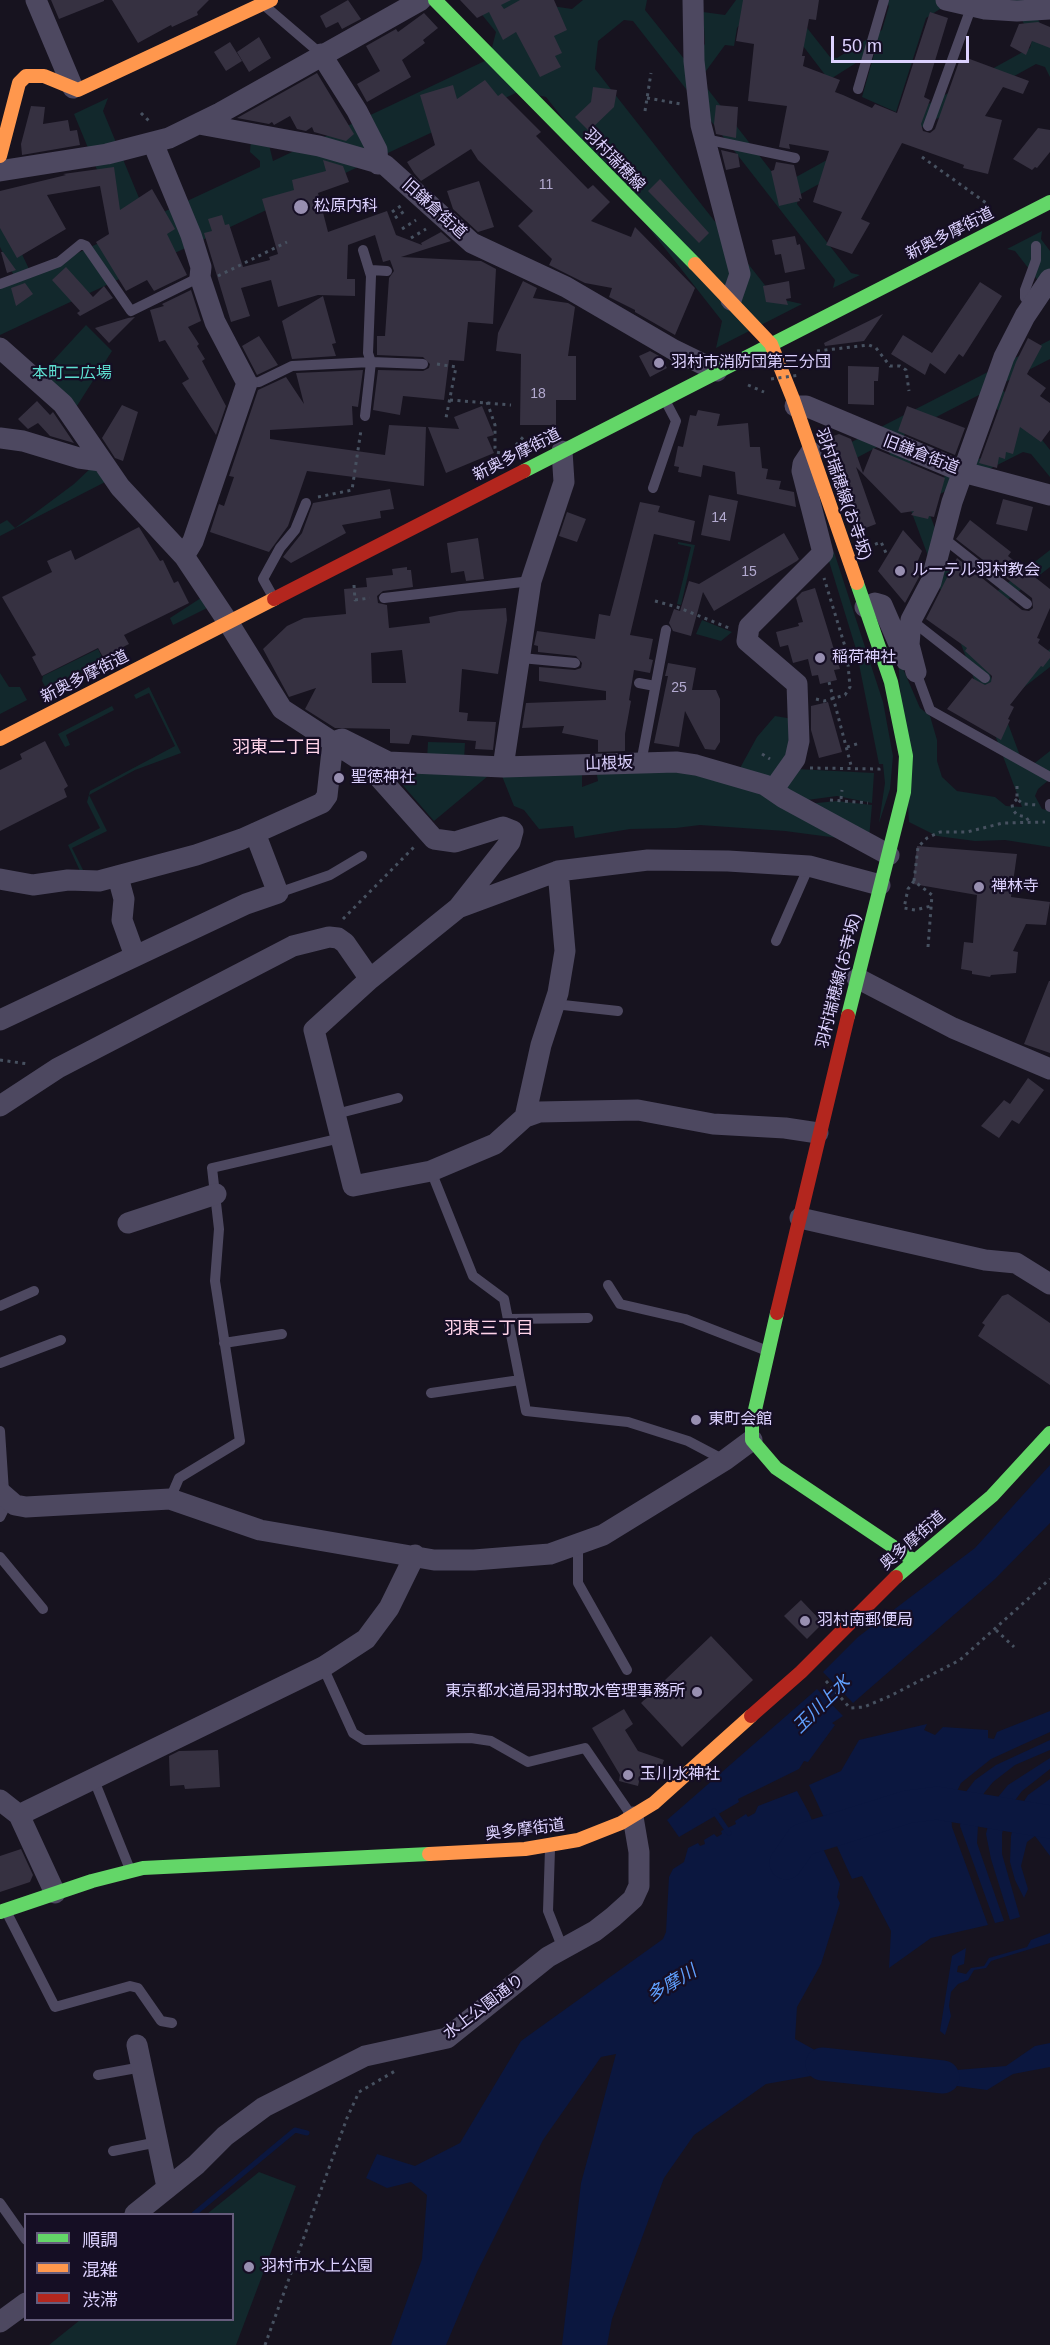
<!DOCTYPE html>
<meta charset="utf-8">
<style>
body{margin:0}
#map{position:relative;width:1050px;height:2345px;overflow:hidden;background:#17131f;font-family:Arial,"Noto Sans JP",sans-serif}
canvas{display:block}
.legend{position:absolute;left:24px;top:2213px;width:210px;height:108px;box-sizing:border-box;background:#150e24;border:2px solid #655c7c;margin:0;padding:8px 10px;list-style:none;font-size:18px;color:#ddd2ff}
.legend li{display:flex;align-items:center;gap:12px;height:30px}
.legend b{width:30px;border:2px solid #655c7c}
.scale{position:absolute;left:831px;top:36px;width:138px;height:27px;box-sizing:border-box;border:3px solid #ddd2ff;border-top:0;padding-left:8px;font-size:18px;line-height:21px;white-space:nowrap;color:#ddd2ff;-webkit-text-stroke:4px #150e24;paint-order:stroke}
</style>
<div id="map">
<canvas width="1050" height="2345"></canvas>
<ul class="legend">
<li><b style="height:8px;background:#63d668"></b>順調</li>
<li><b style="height:8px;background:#ff974d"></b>混雑</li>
<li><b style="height:8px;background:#b3261e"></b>渋滞</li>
</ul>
<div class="scale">50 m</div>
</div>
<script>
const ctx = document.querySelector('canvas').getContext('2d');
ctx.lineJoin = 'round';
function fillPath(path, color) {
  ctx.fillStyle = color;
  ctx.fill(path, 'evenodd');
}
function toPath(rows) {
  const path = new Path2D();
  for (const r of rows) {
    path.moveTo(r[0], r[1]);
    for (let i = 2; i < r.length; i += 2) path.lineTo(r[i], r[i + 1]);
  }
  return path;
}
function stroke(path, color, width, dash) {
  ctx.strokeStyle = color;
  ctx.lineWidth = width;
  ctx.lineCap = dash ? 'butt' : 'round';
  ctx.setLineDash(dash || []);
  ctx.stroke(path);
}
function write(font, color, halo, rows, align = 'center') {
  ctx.font = font + ' Arial,"Noto Sans JP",sans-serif';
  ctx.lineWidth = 4.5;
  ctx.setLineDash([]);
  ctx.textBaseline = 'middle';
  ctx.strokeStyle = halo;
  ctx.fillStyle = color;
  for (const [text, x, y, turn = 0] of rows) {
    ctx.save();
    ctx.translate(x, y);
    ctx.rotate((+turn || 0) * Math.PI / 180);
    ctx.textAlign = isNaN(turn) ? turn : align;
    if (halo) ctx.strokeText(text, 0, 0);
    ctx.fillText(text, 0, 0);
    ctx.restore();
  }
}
const green = toPath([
 [470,0,541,0,545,5,572,9,583,0,647,0,645,10,685,60,693,60,705,44,703,12,725,15,736,0,757,0,737,28,734,46,725,45,703,75,703,83,779,181,787,182,1030,48,1032,40,1012,0,1028,0,1045,33,1050,35,1050,77,1045,67,1036,64,799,195,797,204,851,273,860,275,833,288,835,280,633,21,624,20,598,41,595,69,775,298,802,304,716,348,722,321,546,97,520,91,0,335,0,289,14,276,0,247,0,208,29,269,37,272,114,236,119,223,74,114,108,98,103,111,144,210,157,215,260,167,260,161,250,152,251,138,268,141,273,161,489,59,496,32],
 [768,0,785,0,830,57,837,58,882,30,889,6,885,0,954,0,926,18,896,112,862,97,875,51,829,80],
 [1042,231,1041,239,1050,251,1050,296,1015,251,1007,249],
 [86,325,112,351,75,409,40,375],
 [1050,340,1050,359,1005,382,1003,390,1050,450,1050,477,1031,454,1023,452,930,499,927,507,965,608,973,610,1050,550,1050,567,976,624,974,633,994,685,1002,687,1050,649,1050,667,1005,702,1003,710,1023,764,1031,766,1050,751,1050,779,1038,789,1035,796,1042,809,1050,811,1050,847,1005,840,975,841,937,836,909,822,898,657,920,708,930,716,937,740,937,761,942,777,957,791,995,797,1006,806,1022,807,888,449,879,446,845,464,840,448],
 [979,395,988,397,1015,433,1014,441,926,486,918,483,903,441,905,433],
 [93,466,109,480,0,536,0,524,7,520,15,528,74,484],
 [678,542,695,545,681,605,677,604,691,547,678,544],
 [834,552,883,702,893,756,890,789,879,823,885,783,883,764,879,764,856,649,828,558],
 [204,596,211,606,173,625,170,618],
 [702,620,732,632,721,641,696,634],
 [98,649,104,661,47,690,42,681,43,676],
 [0,673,9,687,20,687,27,700,0,714],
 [149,687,181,753,135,770,89,795,107,831,72,848,86,876,80,871,68,845,100,828,87,802,90,791,175,746,149,693,136,699,134,695],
 [112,706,114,710,66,735,70,745,65,747,58,734],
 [775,716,793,719,788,756,772,777,739,770,757,737],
 [428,742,465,743,464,760,427,759],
 [387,767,494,771,434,821],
 [680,768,734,778,838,838,785,831,700,825,676,828,630,829,575,838,573,826,539,829,524,810,514,806,500,771,582,770,582,787,598,781,596,770],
 [796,769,874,773,872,803,837,796,807,800,791,797,786,786],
 [837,801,872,805,869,838,807,804],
 [259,2172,296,2186,236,2345,49,2345,80,2320,232,2320,232,2214,207,2214]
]);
const water = toPath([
 [1050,1465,1050,1523,995,1579,853,1703,823,1672,858,1637,975,1548],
 [817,1689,843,1716,832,1723,835,1725,808,1762,804,1761,799,1769,738,1799,739,1802,679,1837,667,1820],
 [1050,1711,1050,1732,991,1759,961,1783,954,1797,951,1811,952,1827,988,1925,931,1938,889,1968,891,1931,862,1876,852,1879,809,1785,841,1771,859,1740,927,1724,924,1730,935,1735,943,1727,988,1730,988,1738,994,1739,997,1732],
 [1050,1740,1050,1750,1015,1765,993,1782,984,1793,979,1808,977,1843,1004,1921,995,1923,960,1826,965,1793,975,1780,996,1765],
 [1050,1758,1050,1769,1022,1791,1007,1811,1002,1834,1002,1854,1020,1917,1010,1920,991,1859,986,1834,993,1803,1008,1785],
 [1050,1779,1050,1856,1035,1836,1027,1842,1021,1866,1028,1889,1024,1898,1015,1880,1010,1862,1011,1836,1016,1814,1028,1795],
 [797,1791,809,1813,814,1825,812,1826,840,1884,837,1897,840,1903,821,1964,797,2007,795,2039,822,2054,822,2074,766,2084,694,2135,664,2178,612,2319,607,2345,562,2345,581,2183,616,2054,601,2057,543,2140,477,2272,446,2345,391,2345,422,2259,427,2195,411,2182,387,2188,366,2178,377,2154,415,2166,460,2143,521,2041,663,1939,666,1932,669,1877,673,1869,684,1862,688,1848,698,1843,700,1846,705,1844,704,1840,714,1834,717,1837,722,1834,721,1831,736,1824,735,1821,746,1814,748,1817,755,1813,758,1806],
 [1050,1933,1050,1943,991,1961,986,1968,974,1970,968,1980,958,1984,951,1992,949,2006,951,2016,945,2035,940,2031,952,1956,966,1948,964,1964,958,1966,957,1972,966,1974,971,1968,984,1966,989,1958,1027,1947,1031,1940],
 [1050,2043,1050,2067,1013,2074,987,2090,942,2084,944,2071,1006,2066,1035,2046]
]);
const stream = toPath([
 [822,1704,843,1683],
 [714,1811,729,1833],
 [194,2214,295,2130,307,2133]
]);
const river = toPath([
 [786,1863,802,1840,907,1807,937,1803,1050,1822],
 [822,2064,943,2077]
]);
const building = toPath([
 [51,0,104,0,104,1,59,19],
 [112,0,209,0,197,12,198,15,172,27,171,25,138,43],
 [348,0,361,19,342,29,338,22,326,28,320,16],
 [460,0,511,0,501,5,504,9,520,0,554,0,567,30,554,36,562,53,555,56,561,67,540,77,516,32,503,40,489,12,477,18],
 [743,0,819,0,816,20,809,19,802,56,805,56,803,66,840,80,835,92,843,95,872,108,875,104,897,113,930,12,948,18,924,97,930,100,921,124,923,131,930,133,935,129,960,59,965,61,967,58,1029,81,1023,94,1003,87,985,116,1002,120,988,174,963,168,964,165,902,143,861,219,870,223,852,254,826,245,842,212,813,202,829,151,789,144,790,149,779,147,787,106,748,101,754,44,736,41],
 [424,13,438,28,423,40,425,43,402,60,411,77,367,102,357,84,380,71,366,46,396,29,398,32],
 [1038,22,1050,27,1050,48,1032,41,1026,55,1010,46,1019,24],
 [259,37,271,58,249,72,237,52],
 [230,42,242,61,226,71,214,52],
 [317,73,354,134,346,141,314,132,312,127,306,131,297,129,290,116,274,125,272,122,269,124,237,118],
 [485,80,498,96,502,93,541,132,536,136,588,189,593,185,610,202,591,221,631,237,635,227,695,288,675,335,635,312,635,310,609,297,612,288,585,283,549,265,552,259,518,226,533,211,478,160,471,149,421,181,414,173,407,162,435,145,420,95,453,85,457,99],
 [593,87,617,90,614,107,589,131,575,117,591,102],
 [716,105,738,107,736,138,716,134,714,124],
 [31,106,45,107,43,124,68,120,70,131,77,130,80,145,22,155,21,144],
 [1038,128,1050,130,1050,152,1037,168,1035,167,1032,170,1013,159],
 [721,150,738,154,740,167,726,170],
 [323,160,343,166,349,182,318,193,328,232,387,211,396,235,422,245,421,243,441,232,451,241,401,257,481,261,496,269,493,324,468,322,464,361,449,360,444,400,403,396,400,415,373,410,378,370,423,371,429,368,430,364,423,357,377,355,377,336,385,336,389,278,394,271,390,260,383,262,375,235,348,245,347,279,355,279,355,296,318,295,278,307,271,280,241,288,250,316,231,322,204,233,212,231,208,219,222,215,225,225,229,224,243,267,270,260,269,257,278,254,262,199,294,190,292,180,326,171],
 [776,162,794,165,802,199,799,198,800,201,779,206,771,171,774,170],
 [114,167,120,210,152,189,175,229,167,234,187,275,154,291,147,280,126,291,96,242,109,234,100,186,47,195,66,229,17,258,0,228,0,191,66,175,63,174],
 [660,179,709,233,699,243,648,191],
 [479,181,494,227,478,232,453,209,447,191],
 [795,236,797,245,800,244,805,269,785,273,781,254,775,255,772,240],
 [1,252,3,252,16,270,7,273],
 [66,267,93,297,104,286,113,298,80,316,77,313,80,311,52,280],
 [523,281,537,288,533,298,568,303,575,307,568,356,576,356,576,400,556,400,556,425,520,425,521,354,496,351,498,333],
 [789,281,791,298,786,299,788,305,766,302,763,286],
 [980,282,1002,296,963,357,959,354,945,374,930,363,925,375,891,354,903,335,932,353],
 [25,283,33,294,16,306,11,288],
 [191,290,201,321,188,327,199,344,197,346,205,359,202,361,226,406,216,435,182,383,189,379,165,340,159,342,150,310,164,306,162,304],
 [323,296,336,343,332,344,336,356,292,359,282,321],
 [883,314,864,341,825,346,824,343],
 [135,317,109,343,95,328,128,318],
 [259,336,278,365,257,375,242,346],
 [1028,338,1042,346,1027,374,1046,388,1040,396,1050,403,1050,430,1041,442,1020,427,1013,454,1006,452,1005,459,999,457,997,468,979,463,1016,362],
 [650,351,661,357,667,368,650,377,639,356],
 [848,366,879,367,878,381,874,381,874,405,848,404],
 [363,370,358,407,352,406,353,425,270,430,270,439,385,455,389,425,426,427,424,486,307,471,288,526,269,552,210,532,219,504,224,506,234,477,229,476,258,390,286,377,304,404,296,373],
 [37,401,50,415,53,412,74,443,50,436,38,423,28,429,18,419],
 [122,405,138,412,123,461,115,458,102,438],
 [482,406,494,435,487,437,494,453,446,473,428,427,459,429,454,417],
 [907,406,965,428,955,455,898,431],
 [698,410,720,414,717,426,748,423,750,447,760,447,762,468,768,469,766,479,781,481,779,489,794,492,796,507,737,494,735,472,703,465,701,477,678,472,679,467,674,466,678,446,683,447,690,415,696,416],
 [839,434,851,439,863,473,873,448,945,478,934,517,929,516,928,519,911,515,914,511,901,513,856,467,876,524,858,531,825,439],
 [390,489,394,509,380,511,381,518,342,525,346,533,291,563,283,557,302,533,313,503],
 [709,495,738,501,730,541,701,535],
 [1003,499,1033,507,1027,531,996,524],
 [640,502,660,506,658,512,695,521,691,542,654,534,630,635,653,639,649,659,653,660,650,673,634,670,629,700,631,701,625,734,625,751,598,752,598,740,562,733,564,726,522,728,526,703,606,700,606,691,539,681,539,667,575,670,581,668,582,663,576,656,538,652,538,646,534,645,537,631,595,639,599,614,610,616],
 [567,512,586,519,577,542,559,536],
 [970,520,1011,552,1008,556,1050,589,1050,608,1037,638,1040,639,1038,643,1050,652,1050,658,1043,667,1041,666,1010,705,1014,707,1008,719,1010,720,1001,740,947,709,972,678,985,685,991,682,992,676,965,651,967,648,926,619,957,558,1022,610,1029,611,1033,608,1032,598,956,539],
 [139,527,160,561,163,560,174,583,178,581,189,603,124,635,129,644,103,657,98,648,42,676,32,657,36,655,2,597,52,572,47,561,71,550,75,560],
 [903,530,922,551,917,563,921,571,919,577,905,603,878,571],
 [784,533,799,559,797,561,714,611,703,592,691,636,673,631,669,623,674,609,680,611,689,581,699,584],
 [478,538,484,579,466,581,464,571,451,573,447,543],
 [407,567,407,570,411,570,413,587,383,591,377,596,378,603,387,605,389,628,430,623,429,617,459,611,506,608,507,620,498,674,462,669,459,712,468,713,467,721,496,722,493,750,475,749,476,741,412,735,409,744,390,743,390,729,335,728,305,709,316,688,289,697,263,649,287,626,304,618,346,614,344,589,367,587,366,578,393,575,392,569],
 [402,650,406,683,372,683,371,653],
 [815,588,840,669,834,670,837,680,820,684,818,675,812,676,808,659,793,663,788,645,780,647,776,632,799,626,798,623,803,622,796,598,802,592],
 [668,663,696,668,692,690,716,690,720,699,720,742,715,750,705,749,685,711,679,747,654,743,668,676,665,676],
 [828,702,842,752,819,758,811,730,811,706],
 [45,741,68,786,64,789,67,797,0,831,0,770,22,759,20,754],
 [917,846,1017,854,1011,897,1050,902,1046,925,1026,924,1013,951,1018,952,1016,973,991,975,990,977,972,974,972,971,961,969,964,942,973,943,977,895,913,884],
 [1049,981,1050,981,1050,1053,1024,1044],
 [1028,1078,1044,1090,1019,1124,1012,1120,999,1138,981,1126,1004,1100,1010,1104],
 [1008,1294,1050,1323,1050,1385,978,1336,985,1325,982,1323,1002,1296],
 [801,1600,823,1623,807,1639,784,1616],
 [711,1636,753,1680,682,1747,641,1703],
 [624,1709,633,1724,625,1730,638,1751,664,1760,659,1773,642,1768,638,1786,619,1781,620,1775,592,1728],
 [218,1750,220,1787,185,1789,184,1785,170,1786,169,1756,179,1751],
 [21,1849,33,1875,30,1882,0,1892,0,1856]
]);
const path = toPath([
 [647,98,681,104],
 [645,111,651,73],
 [141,113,150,122],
 [922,157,989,205],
 [392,212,402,205],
 [395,218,406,210],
 [402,229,416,220],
 [411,238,426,229],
 [218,276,287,242],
 [817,351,869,345,876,348,890,366,900,366,906,370,909,391],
 [437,364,456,367,446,418],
 [748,385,764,392],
 [450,400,511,405],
 [487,402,495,425,495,448,496,452,502,453],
 [516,445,524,436],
 [318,497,352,490,361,430],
 [868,547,881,542,887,555],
 [354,585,355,600,370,598],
 [655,601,677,607,729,628],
 [829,682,852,769],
 [816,699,824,701,845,695,850,687,847,653,824,578],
 [847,747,860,743],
 [762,754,770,759],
 [810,768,879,769,879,774],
 [1017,786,1017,799,1023,804,1037,805],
 [841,799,842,790],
 [1017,799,1012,804,1013,810,1017,815,1026,817,1030,823],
 [830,800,868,803],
 [914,881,908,889,904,908,915,910,931,906],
 [343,919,416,845],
 [928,947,932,895,914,881,918,847,927,838,940,832,967,832,1003,823,1045,822],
 [0,1060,28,1064],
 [996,1630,1014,1647],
 [826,1681,850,1708,864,1707,890,1696,960,1660,1050,1579],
 [265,2345,347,2118,359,2092,395,2071]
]);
const lane = toPath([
 [265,6,321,54],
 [858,89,884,0],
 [928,126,971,8],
 [705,139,795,158],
 [363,250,371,276,368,353,371,362,365,416],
 [371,270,387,271],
 [0,284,59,262,81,244,86,246,131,311,200,277],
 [1033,304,1025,298,1025,290,1036,260,1036,246],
 [247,383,259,382,292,366,371,362,423,364],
 [653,488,676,421,666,402],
 [942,537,1027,604],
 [272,595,263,579,280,548,295,530,306,503],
 [384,598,531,581],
 [911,620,985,678],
 [521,658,575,663],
 [916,672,930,710,1050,777],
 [639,683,655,686],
 [641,763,666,630],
 [1050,804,1050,807],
 [278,893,330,875,362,856],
 [776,941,809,866],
 [554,1004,618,1011],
 [336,1114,398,1098],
 [431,1171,473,1276,504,1299,526,1411,628,1422,688,1441,724,1460],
 [608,1285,620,1304,685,1319,765,1350],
 [0,1306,34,1291],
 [508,1319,588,1318],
 [224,1343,282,1334],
 [0,1363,61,1340],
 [431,1393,520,1380],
 [0,1431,5,1507,0,1517],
 [170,1499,179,1478,240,1441,215,1281,219,1229,212,1168,341,1138],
 [578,1545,578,1583,627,1670],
 [0,1557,43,1609],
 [323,1667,353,1733,364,1740,471,1738,491,1741,528,1762,585,1748,631,1815],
 [94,1780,129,1867],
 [550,1849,548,1911,563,1949],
 [7,1913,55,2007,130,1986,138,1988,161,2021,172,2023],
 [98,2075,142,2067],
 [113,2151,158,2142],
 [0,2203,26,2240]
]);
const street = toPath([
 [36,0,73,88],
 [693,0,694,61,701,125,740,274,731,300],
 [946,0,985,9,1017,11,1050,9],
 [321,54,357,111,377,150,378,164],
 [199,124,319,146,385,165,472,243,566,287,674,350,717,371],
 [153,143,191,235,201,267,200,277,215,322,247,383,193,541,184,556],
 [0,171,107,154,169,138,220,113,421,0],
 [0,348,63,404,120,487,184,556,228,622,282,709,368,765,434,839,455,842,503,827,513,831,510,842,458,908],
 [795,406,806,406,963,472,1050,495],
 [0,438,23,441,79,458,101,461],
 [865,607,875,603,882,605,906,660],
 [916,672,909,645,911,620,931,582,952,502,1004,357,1025,316,1050,279],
 [503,767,531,581,564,482,562,451],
 [773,790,795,759,799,741,797,684,747,641,749,627,823,553,802,471,803,464,811,452],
 [118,877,124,899,122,920,135,956],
 [0,879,33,885,68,880,99,881,196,855,242,839,322,803,327,796,333,742,342,739,388,762,503,767,676,762,696,765,765,785,784,798,889,855],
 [857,978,953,1028,1050,1069],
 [0,1020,246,904,278,893,255,833],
 [0,1106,58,1068,293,946,329,937,338,938,345,943,370,979],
 [525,1117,541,1045,558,993,565,951,558,871],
 [818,1133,785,1128,713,1124,638,1110,539,1112,525,1117,495,1144,431,1171,353,1186,314,1030,370,979,458,908,558,871,648,860,728,861,809,866,880,885],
 [800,1218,985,1260,1016,1263,1050,1284],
 [128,1223,216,1194],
 [0,1492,15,1505,26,1507,170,1499,260,1530,434,1560,474,1560,550,1554,603,1535,725,1460,752,1440],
 [0,1800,19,1815,55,1893],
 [19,1815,323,1667,366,1639,389,1608,415,1555],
 [137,2045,167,2187],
 [135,2214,196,2165,225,2136,264,2107,365,2056,447,2038,548,1957,595,1931,613,1917,633,1899,639,1886,639,1852,633,1817],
 [0,2322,26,2303]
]);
const fast = toPath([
 [435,0,695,264],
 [524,471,1050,202],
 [848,1016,904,792,906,756,891,682,857,583],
 [777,1313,752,1423,752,1440,776,1468,913,1560],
 [896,1577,992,1496,1050,1433],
 [0,1912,92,1881,143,1868,429,1854]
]);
const slow = toPath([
 [0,156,19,83,26,76,44,76,78,90,271,0],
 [695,264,771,344,793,399,857,583],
 [0,739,274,599],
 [429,1854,525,1849,578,1840,621,1823,654,1803,751,1716]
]);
const jam = toPath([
 [274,599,524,471],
 [777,1313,848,1016],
 [751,1716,801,1672,896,1577]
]);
const pathBridge = toPath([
 [771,379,800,375]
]);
const markers = [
 [301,207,8,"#988fb1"],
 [659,363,6,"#988fb1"],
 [900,571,6,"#988fb1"],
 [820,658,6,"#988fb1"],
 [339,778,6,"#988fb1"],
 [979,887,6,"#988fb1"],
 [696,1420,6,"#988fb1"],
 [805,1621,6,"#988fb1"],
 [697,1692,6,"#988fb1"],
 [628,1775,6,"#988fb1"],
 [249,2267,6,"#988fb1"]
];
const numberNames = [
 ["11",546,185],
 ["18",538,394],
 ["14",719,518],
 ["15",749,572],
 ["25",679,688]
];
const streetNames = [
 ["羽村瑞穂線",614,160,46],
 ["旧鎌倉街道",434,209,42],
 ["新奥多摩街道",950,234,-27],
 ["新奥多摩街道",517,455,-27],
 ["旧鎌倉街道",921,455,21],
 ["羽村瑞穂線(お寺坂)",843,494,71],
 ["新奥多摩街道",85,677,-27],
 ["山根坂",609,764,-2],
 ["羽村瑞穂線(お寺坂)",839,981,-76],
 ["奥多摩街道",913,1541,-41],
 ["奥多摩街道",525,1830,-7],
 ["水上公園通り",484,2007,-37]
];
const poiNames = [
 ["松原内科",314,207],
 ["羽村市消防団第三分団",671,363],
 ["ルーテル羽村教会",912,571],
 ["稲荷神社",832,658],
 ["聖徳神社",351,778],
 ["禅林寺",991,887],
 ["東町会館",708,1420],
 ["羽村南郵便局",817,1621],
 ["東京都水道局羽村取水管理事務所",685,1692,"right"],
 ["玉川水神社",640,1775],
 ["羽村市水上公園",261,2267]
];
const parkNames = [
 ["本町二広場",72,374]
];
const neighbourhoodNames = [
 ["羽東二丁目",277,748],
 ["羽東三丁目",489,1329]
];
const waterNames = [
 ["玉川上水",822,1705,-45],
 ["多摩川",672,1984,-31]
];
fillPath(green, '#12282c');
fillPath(water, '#0b173f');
stroke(stream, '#0b173f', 5);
stroke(river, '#0b173f', 33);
fillPath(building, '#363141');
stroke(path, '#475160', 3, [3, 4.5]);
stroke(lane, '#4d4860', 10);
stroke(street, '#4d4860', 21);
stroke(fast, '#63d668', 14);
stroke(slow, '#ff974d', 14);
stroke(jam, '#b3261e', 14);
stroke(pathBridge, '#475160', 3, [3, 4.5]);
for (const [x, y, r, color] of markers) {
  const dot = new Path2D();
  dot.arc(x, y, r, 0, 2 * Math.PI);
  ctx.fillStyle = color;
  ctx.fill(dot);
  stroke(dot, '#150e24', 2);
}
write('14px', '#b3aad0', null, numberNames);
write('16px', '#ddd2ff', '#150e24', streetNames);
write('16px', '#ddd2ff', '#150e24', poiNames, 'left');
write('16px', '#5ddfd0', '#150e24', parkNames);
write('18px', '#ffd4e9', '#150e24', neighbourhoodNames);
write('italic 18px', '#60a0ff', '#150e24', waterNames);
</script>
